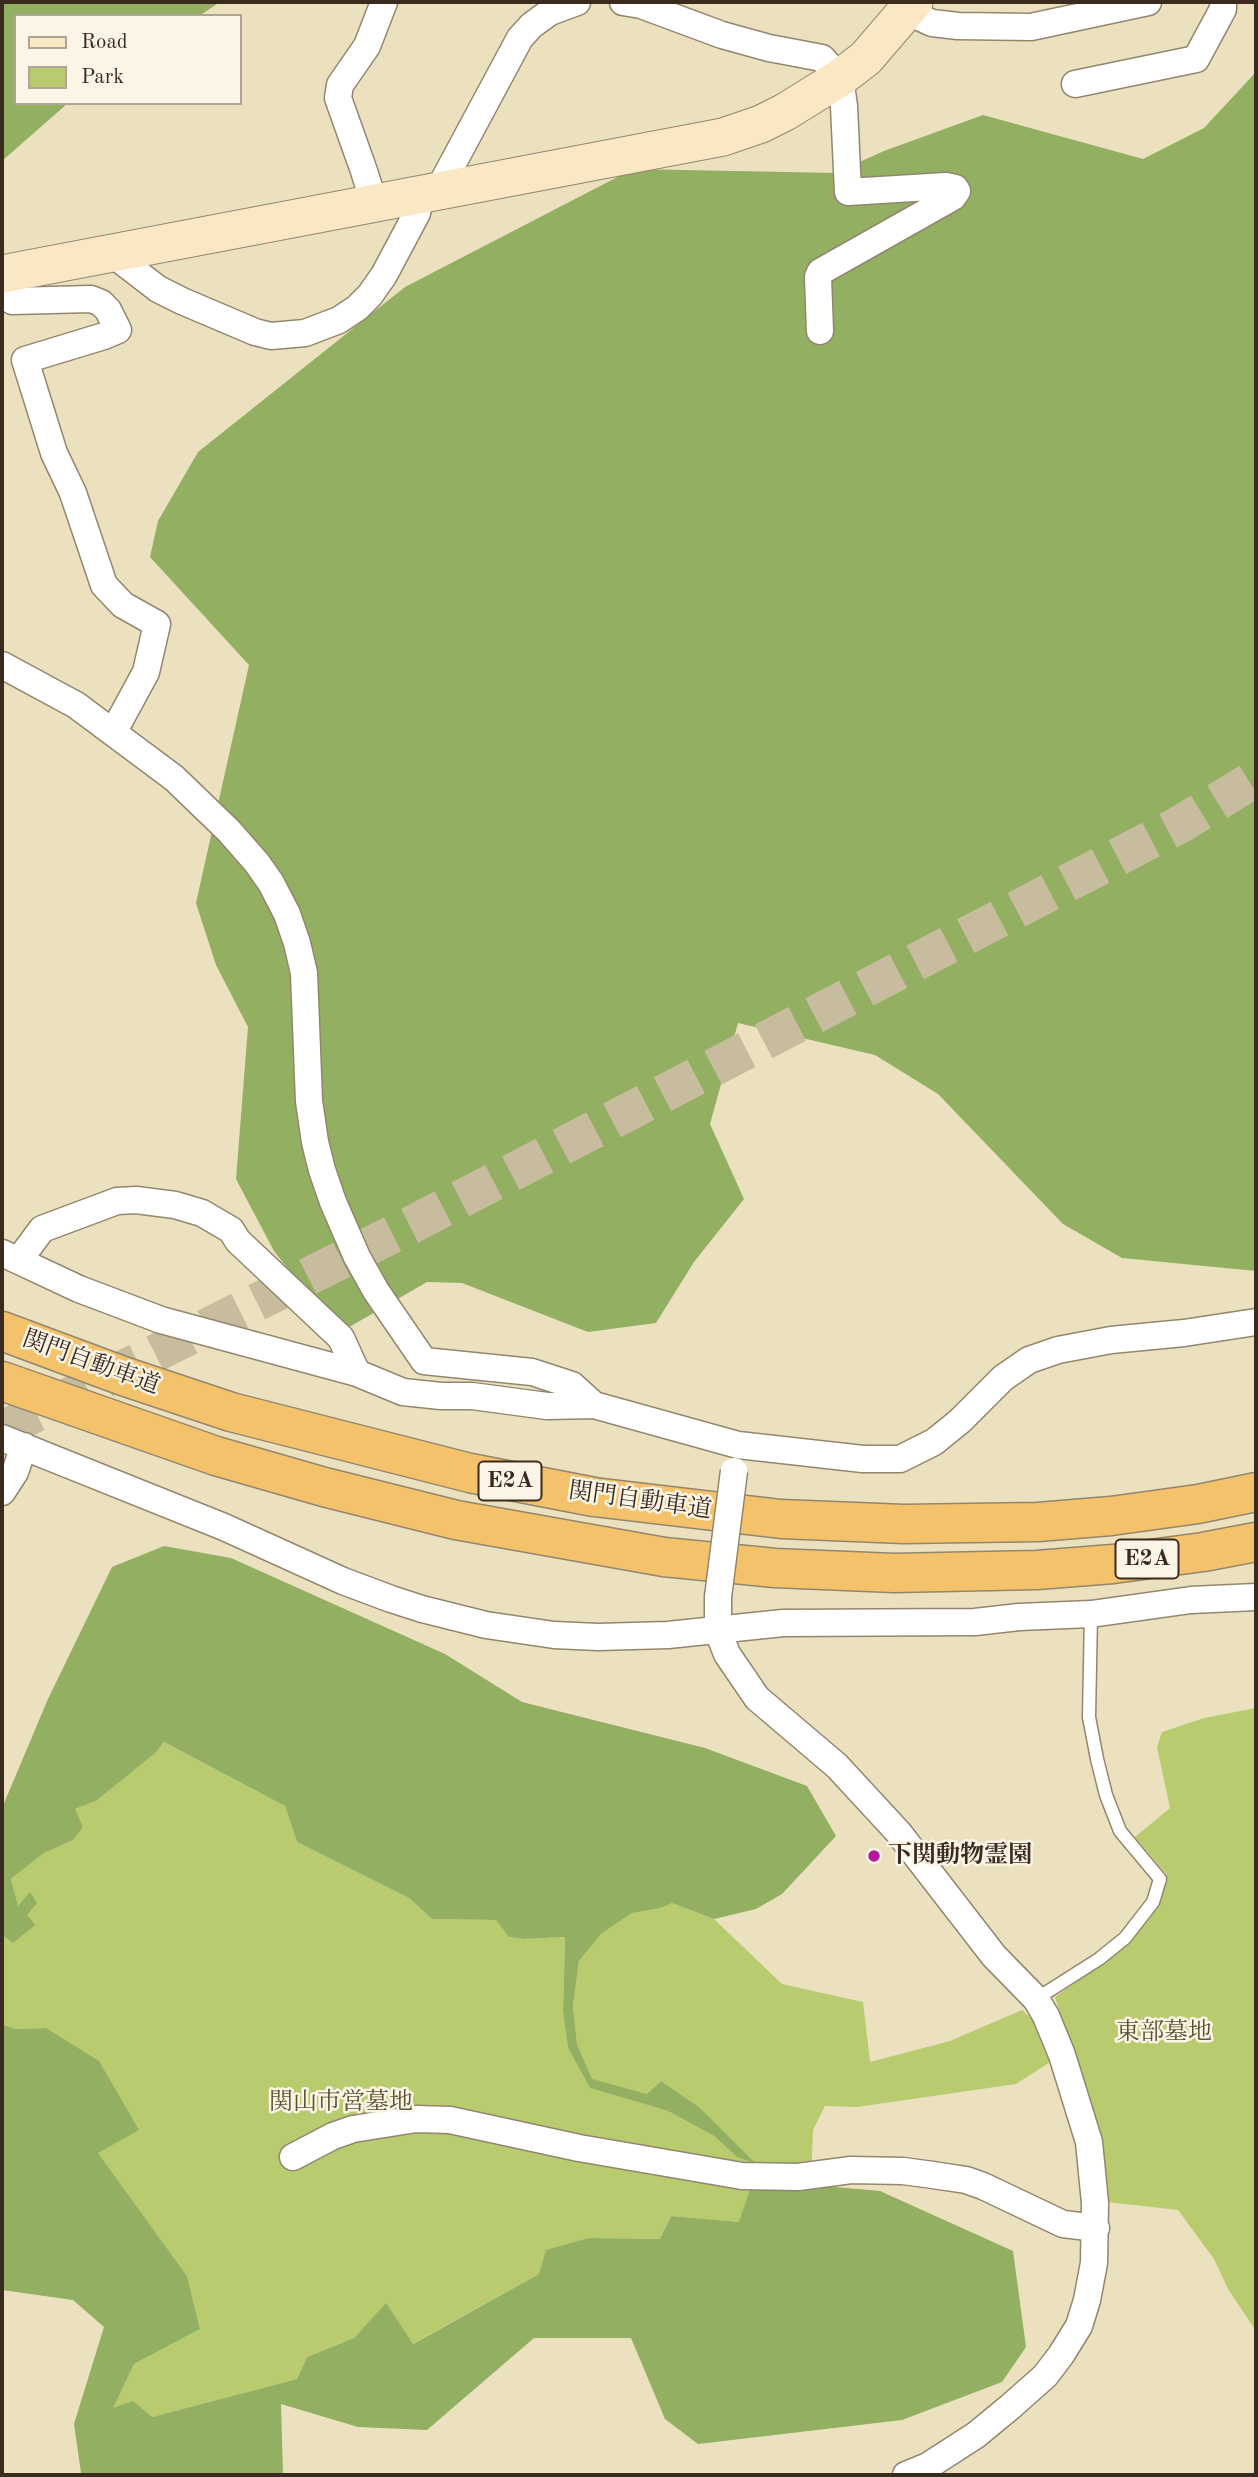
<!DOCTYPE html>
<meta charset="utf-8">
<style>
body{margin:0}
#map{position:relative;width:1258px;height:2477px;overflow:hidden;background:#ebe1bf;font-family:"Old Standard TT",serif}
canvas{display:block}
.frame{position:absolute;inset:0;border:4px solid #3b2a1e;pointer-events:none}
.legend{position:absolute;left:14px;top:14px;width:228px;height:91px;box-sizing:border-box;background:#fcf5e5;border:2px solid #afa495;margin:0;padding:9px 12px;list-style:none;font-size:21px;color:#3b2a1e}
.legend li{display:flex;align-items:center;gap:14px;height:35px}
.legend b{width:35px;border:2px solid #afa495}
</style>
<div id="map">
<canvas width="1258" height="2477"></canvas>
<div class="frame"></div>
<ul class="legend">
<li><b style="height:9px;background:#fae7c3"></b>Road</li>
<li><b style="height:19px;background:#b9cb6f"></b>Park</li>
</ul>
</div>
<script>
const ctx = document.querySelector('canvas').getContext('2d');
ctx.lineJoin = 'round';
function fillPath(path, color) {
  ctx.fillStyle = color;
  ctx.fill(path, 'evenodd');
}
function toPath(rows) {
  const path = new Path2D();
  for (const r of rows) {
    path.moveTo(r[0], r[1]);
    for (let i = 2; i < r.length; i += 2) path.lineTo(r[i], r[i + 1]);
  }
  return path;
}
function stroke(path, color, width, dash) {
  ctx.strokeStyle = color;
  ctx.lineWidth = width;
  ctx.lineCap = dash ? 'butt' : 'round';
  ctx.setLineDash(dash || []);
  ctx.stroke(path);
}
function write(font, color, halo, rows, align = 'center') {
  ctx.font = font + ' "Old Standard TT","Noto Serif JP",serif';
  ctx.lineWidth = 5;
  ctx.setLineDash([]);
  ctx.textBaseline = 'middle';
  ctx.strokeStyle = halo;
  ctx.fillStyle = color;
  for (const [text, x, y, turn = 0] of rows) {
    ctx.save();
    ctx.translate(x, y);
    ctx.rotate((+turn || 0) * Math.PI / 180);
    ctx.textAlign = isNaN(turn) ? turn : align;
    if (halo) ctx.strokeText(text, 0, 0);
    ctx.fillText(text, 0, 0);
    ctx.restore();
  }
}
const green = toPath([
 [1256,1708,1256,2331,1228,2289,1214,2259,1178,2210,1107,2202,1104,2154,1055,1997,1110,1958,1149,1918,1159,1902,1167,1875,1135,1837,1170,1808,1157,1747,1162,1732,1204,1718],
 [164,1742,285,1806,297,1842,409,1898,432,1919,497,1920,509,1937,524,1939,565,1937,563,2012,568,2048,590,2088,668,2111,714,2136,737,2157,718,2127,699,2107,661,2081,647,2094,592,2080,577,2044,573,2006,579,1961,601,1934,632,1913,661,1908,672,1903,714,1919,782,1984,863,2002,870,2062,950,2041,1022,2010,1035,2022,1052,2061,1016,2084,857,2107,825,2106,813,2130,811,2179,739,2222,671,2216,660,2239,589,2238,539,2274,412,2344,386,2304,354,2338,307,2357,297,2379,152,2417,112,2409,134,2364,200,2329,187,2276,97,2152,46,2028,14,2029,2,2024,2,1935,13,1943,18,1907,11,1879,44,1853,73,1840,75,1809,96,1801,154,1753]
]);
const forest = toPath([
 [2,2,220,2,199,16,16,16,16,103,68,103,2,161],
 [1256,72,1256,1271,1122,1258,1063,1224,938,1094,875,1055,738,1023,710,1124,744,1199,694,1262,656,1323,588,1332,462,1283,427,1282,351,1326,333,1327,274,1251,236,1179,248,1027,216,965,196,903,249,665,150,557,158,521,198,452,405,287,633,169,835,173,884,151,983,115,1143,159,1204,128],
 [164,1546,231,1558,445,1654,522,1702,705,1748,807,1786,836,1836,782,1894,756,1909,714,1919,672,1903,661,1908,632,1913,601,1934,579,1961,573,2006,577,2044,592,2079,647,2094,661,2081,699,2107,755,2163,737,2157,714,2136,668,2111,590,2088,568,2048,563,2012,565,1937,524,1939,509,1937,496,1920,432,1919,409,1898,297,1842,285,1806,164,1742,155,1753,96,1801,75,1809,83,1827,73,1840,44,1853,11,1879,18,1906,30,1892,37,1903,27,1915,35,1925,13,1943,2,1935,2,1808,48,1699,112,1567],
 [2,2024,15,2029,46,2028,99,2061,139,2130,98,2153,187,2276,200,2329,134,2364,113,2408,133,2401,152,2417,297,2379,307,2357,354,2338,386,2303,413,2344,539,2274,546,2250,589,2238,660,2239,671,2216,739,2222,750,2189,824,2186,880,2191,1013,2251,1026,2347,1002,2382,902,2420,698,2444,665,2419,631,2338,534,2338,427,2430,358,2427,281,2404,283,2475,86,2475,81,2473,74,2424,104,2327,73,2300,2,2290]
]);
const highwayTunnel = toPath([
 [2,1430,413,1224,1179,825,1256,778]
]);
const lane = toPath([
 [1036,1999,1099,1959,1125,1938,1153,1902,1160,1879,1120,1831,1106,1795,1097,1759,1089,1717,1091,1614]
]);
const street = toPath([
 [623,2,641,5,722,35,769,48,822,58,840,78,844,106,848,192,946,186,955,188,957,191,953,197,820,272,818,277,820,331],
 [906,11,932,23,958,26,1031,27,1148,2],
 [1075,84,1196,59,1223,9,1223,2],
 [439,189,520,38,532,25,550,12,577,2],
 [374,203,364,171,338,98,340,85,367,46,384,2],
 [110,252,158,289,182,301,255,332,271,336,305,333,339,320,357,308,370,295,384,275,417,213,421,193],
 [5,273,12,301,91,299,101,303,108,310,118,330,104,336,25,360,54,453,73,493,104,585,123,605,157,624,146,672,114,731],
 [2,665,76,705,174,778,229,831,257,863,271,883,287,914,297,943,304,973,309,1101,315,1142,322,1170,333,1202,357,1257,376,1291,424,1361,532,1372,572,1385,594,1405],
 [2,1253,79,1289,161,1320,357,1373,403,1392,441,1396,472,1396,547,1406,594,1405,738,1445,863,1459,900,1459,934,1442,960,1421,1003,1378,1029,1360,1058,1350,1111,1340,1184,1333,1256,1322],
 [19,1260,42,1229,117,1201,136,1200,175,1205,202,1213,231,1230,238,1241,341,1338,357,1373],
 [2,1438,224,1527,343,1581,391,1599,422,1609,486,1625,554,1635,598,1637,668,1635,783,1623,975,1622,1019,1617,1091,1614,1191,1600,1256,1597],
 [2,1492,15,1472,24,1446],
 [718,1597,718,1631,727,1654,757,1698,837,1766,898,1832,994,1956,1036,1999,1046,2016,1062,2055,1089,2142,1095,2203,1094,2263,1087,2300,1079,2326,1061,2355,1045,2376,1010,2407,976,2435,928,2466,906,2475],
 [293,2157,333,2136,353,2129,416,2119,450,2120,579,2148,742,2176,798,2177,851,2170,903,2171,933,2175,966,2180,983,2186,1063,2224,1096,2228]
]);
const secondary = toPath([
 [2,274,723,137,761,124,785,112,840,78,866,58,914,2]
]);
const highway = toPath([
 [2,1331,123,1376,231,1412,470,1473,594,1497,781,1519,904,1524,1038,1522,1111,1516,1198,1504,1256,1492],
 [2,1381,216,1456,324,1487,456,1520,664,1557,775,1568,894,1573,1037,1570,1113,1564,1203,1552,1256,1542]
]);
const streetBridge = toPath([
 [718,1597,734,1471]
]);
const markers = [
 [874,1856,7,"#b5179e"]
];
const shields = [
 [510,1481,63],
 [1147,1559,63]
];
const shieldNames = [
 ["E2A",510,1481],
 ["E2A",1147,1559]
];
const streetNames = [
 ["関門自動車道",91,1363,20],
 ["関門自動車道",640,1501,8]
];
const poiNames = [
 ["下関動物霊園",888,1856]
];
const parkNames = [
 ["東部墓地",1164,2033],
 ["関山市営墓地",341,2103]
];
fillPath(green, '#b9cb6f');
fillPath(forest, '#92af62');
stroke(highwayTunnel, '#c8bc9f', 38, [38, 19]);
stroke(lane, '#93866e', 15);
stroke(street, '#93866e', 29);
stroke(secondary, '#93866e', 39);
stroke(highway, '#93866e', 41);
stroke(lane, '#fff', 12);
stroke(street, '#fff', 26);
stroke(secondary, '#fae7c3', 37);
stroke(highway, '#f3c26a', 38);
stroke(streetBridge, '#93866e', 29, []);
stroke(streetBridge, '#fff', 26);
for (const [x, y, r, color] of markers) {
  const dot = new Path2D();
  dot.arc(x, y, r, 0, 2 * Math.PI);
  ctx.fillStyle = color;
  ctx.fill(dot);
  stroke(dot, '#fcf5e5', 2.5);
}
for (const [x, y, w] of shields) {
  const box = new Path2D();
  box.roundRect(x - w / 2, y - 19.5, w, 39, 5);
  ctx.fillStyle = '#fcf5e5';
  ctx.fill(box);
  stroke(box, '#3b2a1e', 2);
}
write('bold 23px', '#3b2a1e', null, shieldNames);
write('24px', '#3b2a1e', '#fcf5e5', streetNames);
write('bold 24px', '#3b2a1e', '#fcf5e5', poiNames, 'left');
write('24px', '#5a5232', '#fcf5e5', parkNames);
</script>
